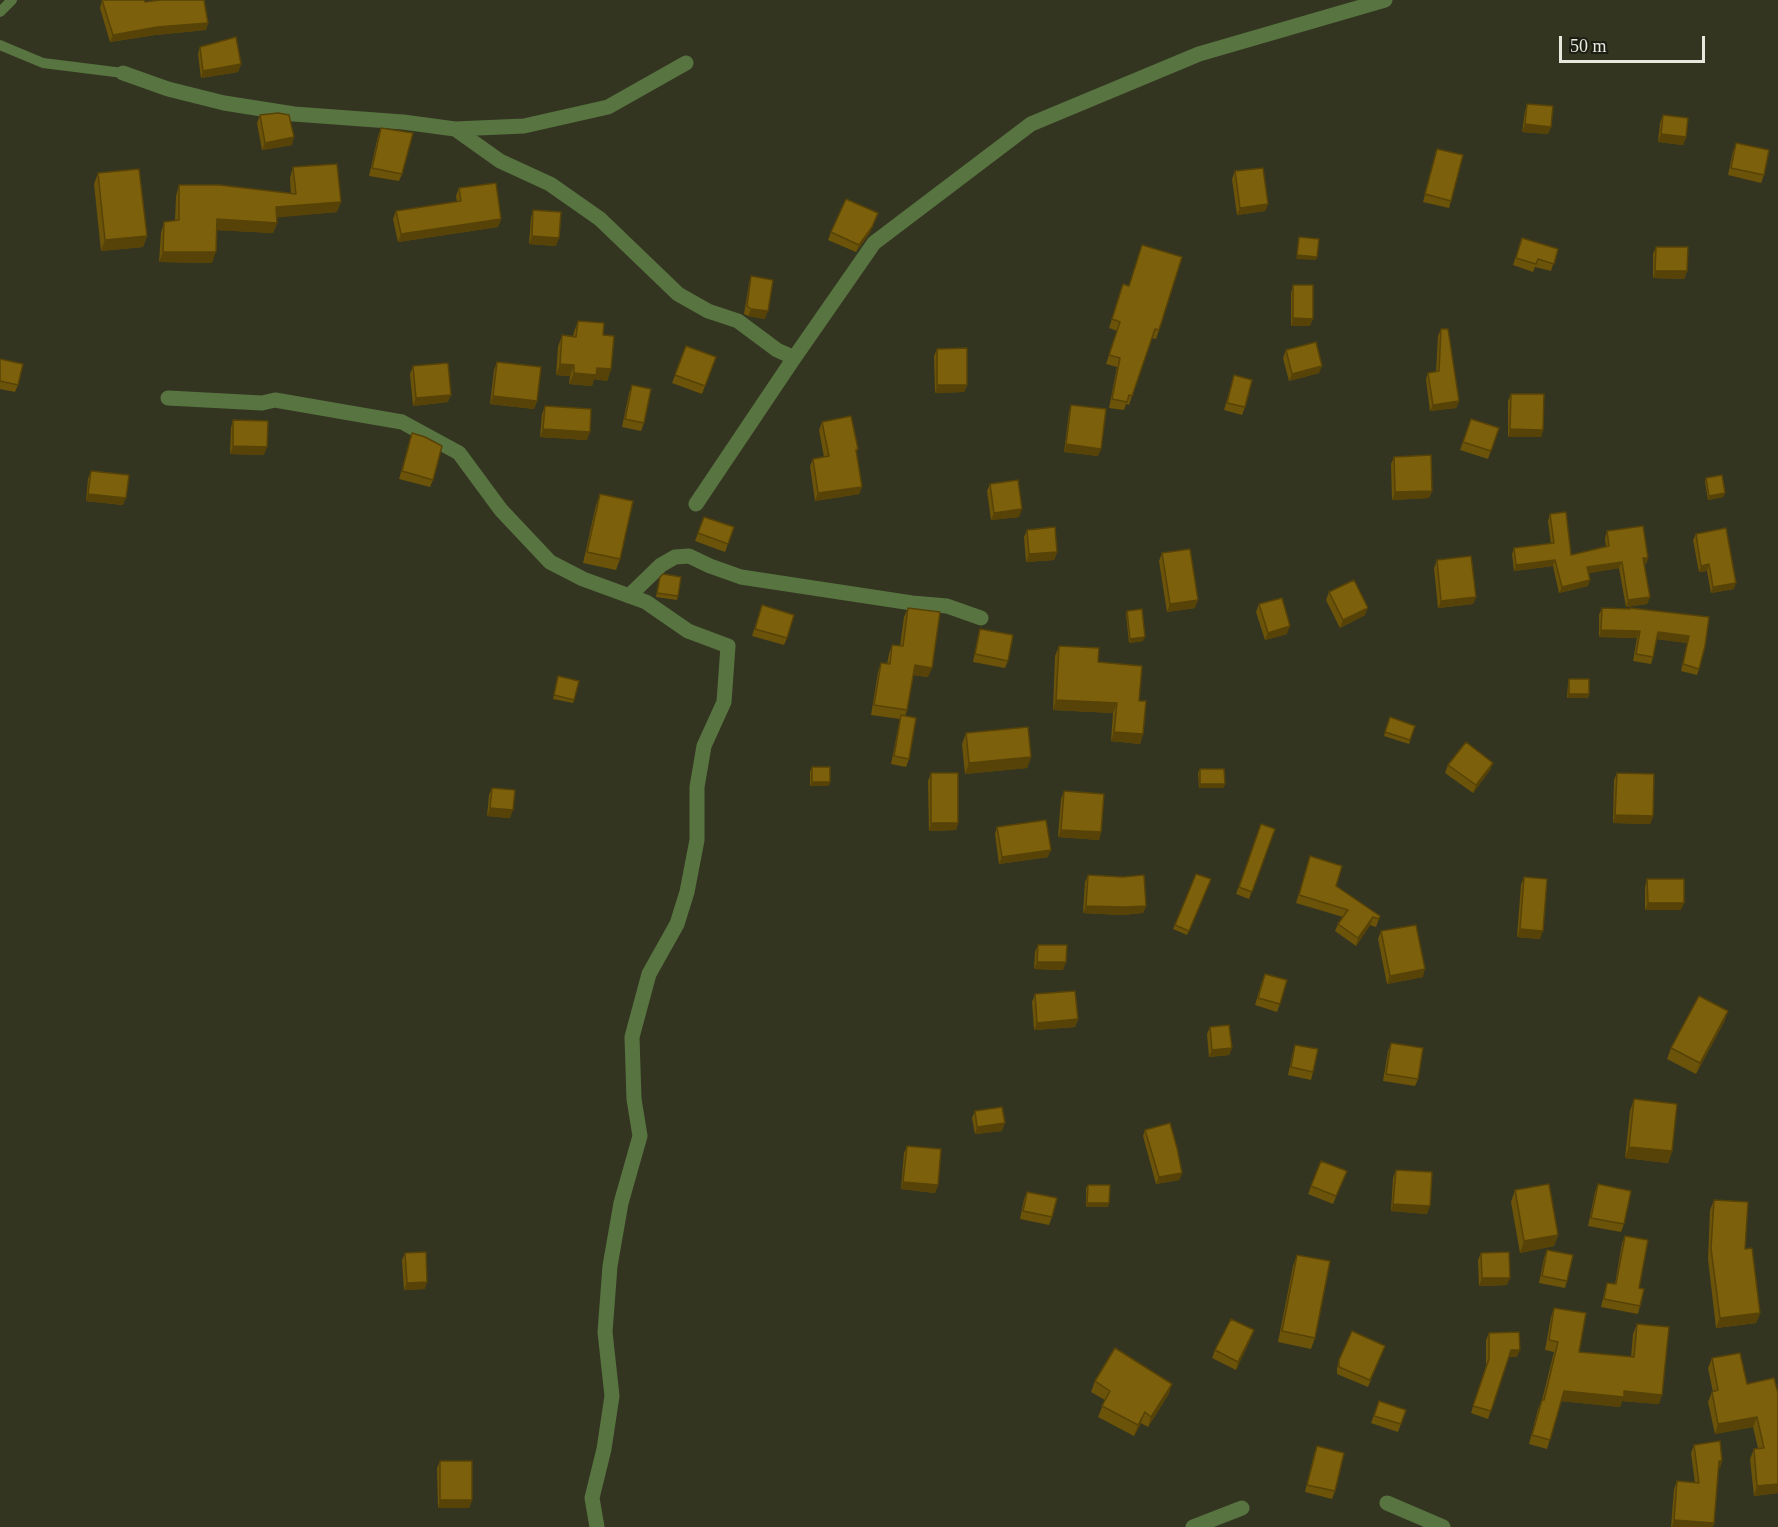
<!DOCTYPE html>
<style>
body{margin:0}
#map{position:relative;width:1778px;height:1527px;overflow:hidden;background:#343521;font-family:"Times New Roman",serif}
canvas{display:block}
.scale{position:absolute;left:1559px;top:36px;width:146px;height:27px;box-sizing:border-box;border:3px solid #e8e9dd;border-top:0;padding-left:8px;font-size:18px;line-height:21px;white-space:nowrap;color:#e8e9dd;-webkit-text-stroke:4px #1b1c13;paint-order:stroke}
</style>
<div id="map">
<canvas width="1778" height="1527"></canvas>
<div class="scale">50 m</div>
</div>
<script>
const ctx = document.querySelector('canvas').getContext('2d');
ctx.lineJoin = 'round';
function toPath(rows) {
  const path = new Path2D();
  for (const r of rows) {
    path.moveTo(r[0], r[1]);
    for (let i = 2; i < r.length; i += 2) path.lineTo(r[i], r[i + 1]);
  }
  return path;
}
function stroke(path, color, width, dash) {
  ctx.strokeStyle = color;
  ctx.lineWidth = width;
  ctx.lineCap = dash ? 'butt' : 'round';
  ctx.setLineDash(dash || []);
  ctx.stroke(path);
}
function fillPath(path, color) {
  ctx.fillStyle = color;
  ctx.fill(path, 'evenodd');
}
const service = toPath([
 [0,12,12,0],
 [0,45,43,63,123,73]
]);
const minor = toPath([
 [123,73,168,89,224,103,294,114,403,122,455,129,524,126,608,107,686,63],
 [455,129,500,161,550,184,600,219,678,294,708,311,738,321,777,350,788,355],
 [168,398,262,403,275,400,402,422,459,453,501,510,550,562,583,579,646,602,688,631,728,646,724,702,704,746,697,787,697,840,687,892,677,924,649,974,632,1037,634,1099,640,1136,621,1203,610,1266,605,1332,612,1396,604,1449,592,1498,597,1527],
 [696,504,792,361,874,243,1031,124,1199,54,1385,0],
 [629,596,661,565,675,557,689,556,710,566,741,577,912,603,947,606,981,618],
 [1387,1503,1443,1527],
 [1193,1527,1242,1508]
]);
const wall = toPath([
 [102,0,145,2,208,23,206,30,155,35,110,42,100,8],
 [200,47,241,64,238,72,201,78,198,54],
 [1527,104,1551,127,1548,134,1522,132,1525,111],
 [260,115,292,145,262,150,257,123],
 [1663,115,1686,137,1683,145,1658,142,1660,123],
 [381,128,402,174,399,181,369,176,378,136],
 [1736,143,1764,175,1761,183,1728,175,1733,151],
 [1437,149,1451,201,1449,208,1423,202],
 [293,167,337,212,277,217,277,223,273,233,217,230,212,263,159,262,161,233,164,222,175,221,176,196,179,185,291,194,290,178],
 [1235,171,1268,204,1265,211,1237,215,1232,179],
 [98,173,147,236,143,247,101,251,94,184],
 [459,188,501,219,498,227,398,242,393,219,396,211,457,202,456,196],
 [533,210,556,246,529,244,531,218],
 [875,221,869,234,856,252,828,240,831,232],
 [1522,238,1558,249,1551,271,1535,267,1533,272,1513,265],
 [1656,247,1687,271,1684,279,1653,278,1653,254],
 [751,276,765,319,748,316,744,314,749,284],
 [1123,284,1159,330,1156,339,1152,338,1129,405,1126,404,1124,410,1109,408,1117,367,1106,364,1117,331,1109,328],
 [1293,285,1310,326,1291,326,1291,293],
 [578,321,603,335,611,369,607,381,594,379,592,386,569,384,570,376,556,375,558,347,562,335,573,336,574,332],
 [1441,329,1459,401,1456,408,1430,411,1426,379,1428,373,1436,372,1438,336],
 [686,346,716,357,702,394,672,383],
 [937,349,967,385,964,392,935,393,934,356],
 [1286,350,1319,373,1289,381,1283,358],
 [0,359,18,385,15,392,0,389],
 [497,362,537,401,534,409,490,404,494,370],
 [413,366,448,402,413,406,410,374],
 [1234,375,1245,407,1242,415,1224,410],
 [632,385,644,423,641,431,622,427,629,393],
 [1511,394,1543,430,1541,437,1508,437,1508,401],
 [1071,405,1098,456,1064,452,1069,412],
 [545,406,587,440,540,437,542,414],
 [1471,419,1499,428,1488,459,1460,450],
 [233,420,264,455,230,454,231,428],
 [822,422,858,449,856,454,862,487,859,494,815,501,810,466,813,459,824,457,819,430],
 [412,433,433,480,430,487,399,479],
 [1394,457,1432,491,1429,498,1392,500,1391,464],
 [91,471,123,505,86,501,88,479],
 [1706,478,1725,493,1723,497,1708,500,1705,482],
 [990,484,1019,517,991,520,987,491],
 [600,494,620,559,616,570,583,563,596,505],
 [1550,514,1571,555,1606,546,1605,538,1607,531,1648,558,1646,564,1644,564,1650,597,1647,604,1626,607,1619,568,1589,573,1588,586,1559,593,1553,566,1514,571,1512,554,1514,548,1551,544,1548,521],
 [704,517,734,527,725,552,695,541],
 [1027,530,1057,552,1054,560,1026,562,1024,537],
 [1696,534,1734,589,1711,593,1707,571,1699,572,1693,540],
 [1162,553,1195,608,1167,612,1159,561],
 [1437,560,1476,597,1473,604,1438,608,1434,568],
 [660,577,678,596,677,600,656,597],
 [1329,592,1365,615,1340,628,1326,600],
 [1259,604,1287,634,1265,640,1256,612],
 [762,605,787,638,784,645,752,636],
 [908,608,928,677,913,675,907,710,905,716,909,759,906,767,891,764,900,719,871,715,878,672,881,663,887,664,889,654,892,645,900,646,904,617],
 [1602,608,1629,609,1630,608,1709,617,1699,669,1697,675,1681,671,1687,643,1657,639,1653,657,1651,664,1633,661,1637,638,1599,637,1599,615],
 [1127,611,1143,641,1129,643,1126,614],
 [980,629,1008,661,1005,668,973,662,978,636],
 [1059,646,1098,662,1143,734,1140,744,1111,741,1113,713,1053,710,1055,656],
 [558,676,574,700,573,703,553,699],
 [1569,679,1589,694,1588,698,1567,698,1568,683],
 [1390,717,1415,726,1409,744,1384,736],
 [966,733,1031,757,1027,768,965,774,962,744],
 [1493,763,1490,770,1473,793,1445,773,1448,765],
 [812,767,830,782,828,786,810,786,810,771],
 [1200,769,1225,784,1223,788,1199,788,1198,773],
 [931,773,958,823,956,830,929,831,928,781],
 [1617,773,1653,816,1650,824,1613,823,1614,780],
 [492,788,510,818,487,816,489,795],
 [1064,791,1101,832,1099,840,1058,837,1061,799],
 [1261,824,1275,829,1249,899,1236,894],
 [997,827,1048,857,999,864,995,834],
 [1310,856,1336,886,1380,916,1376,927,1370,925,1356,946,1335,931,1338,924,1343,917,1296,903],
 [1196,874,1211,879,1187,935,1173,929],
 [1088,875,1146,906,1143,913,1122,915,1083,913,1085,882],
 [1524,877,1540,939,1517,937,1521,885],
 [1647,879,1681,910,1645,910,1645,887],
 [1381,931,1423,977,1387,984,1378,939],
 [1038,945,1063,970,1034,969,1035,952],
 [1262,981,1280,1004,1277,1012,1255,1005],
 [1035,994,1078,1019,1075,1027,1034,1030,1032,1002],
 [1728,1011,1724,1022,1696,1074,1667,1059,1671,1048],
 [1210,1027,1232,1048,1229,1055,1209,1057,1207,1034],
 [1391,1043,1418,1079,1415,1086,1383,1081,1388,1051],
 [1295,1045,1313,1072,1311,1080,1288,1075,1293,1052],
 [1634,1099,1672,1151,1668,1163,1625,1158,1630,1111],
 [975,1111,1002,1131,975,1134,972,1118],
 [1145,1130,1182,1173,1179,1180,1156,1184,1143,1136],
 [907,1146,938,1185,935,1193,901,1189,904,1153],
 [1321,1161,1347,1171,1333,1204,1308,1194],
 [1396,1170,1427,1214,1391,1211,1393,1178],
 [1598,1184,1624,1224,1621,1232,1588,1226,1595,1192],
 [1088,1185,1108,1207,1086,1207,1086,1188],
 [1515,1190,1558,1235,1554,1246,1520,1253,1511,1202],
 [1027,1192,1052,1217,1049,1225,1020,1219,1024,1199],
 [1714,1200,1745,1249,1760,1313,1756,1323,1716,1328,1708,1259,1710,1210],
 [1625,1236,1639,1288,1640,1306,1638,1314,1601,1307,1605,1290,1607,1283,1615,1284,1622,1243],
 [1547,1250,1567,1281,1565,1288,1539,1283,1544,1258],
 [405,1253,425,1289,404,1290,402,1260],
 [1481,1253,1507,1285,1479,1286,1478,1260],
 [1297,1255,1315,1338,1311,1349,1278,1342,1293,1266],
 [1554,1308,1579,1352,1631,1357,1633,1334,1637,1324,1659,1404,1622,1401,1620,1407,1561,1401,1547,1449,1529,1444,1538,1409,1542,1400,1554,1352,1545,1350,1551,1317],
 [1489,1333,1517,1357,1509,1357,1488,1419,1471,1413,1486,1366,1486,1340],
 [1251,1338,1236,1370,1212,1358,1215,1350],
 [1385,1346,1368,1387,1337,1374,1337,1368,1339,1360],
 [1712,1358,1747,1384,1774,1378,1778,1493,1754,1496,1750,1459,1754,1449,1758,1448,1753,1427,1715,1434,1708,1402,1712,1392,1713,1392,1708,1368],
 [1095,1381,1172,1384,1168,1395,1148,1427,1141,1423,1134,1436,1098,1417,1105,1400,1091,1392],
 [1379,1401,1406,1410,1398,1432,1371,1423],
 [1694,1445,1722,1461,1720,1468,1718,1468,1714,1523,1713,1527,1671,1527,1674,1489,1677,1481,1695,1483,1691,1453],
 [1317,1446,1335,1491,1332,1499,1305,1492,1314,1454],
 [440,1461,472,1500,469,1508,438,1508,437,1468]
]);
const shadedWall = toPath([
 [208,23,206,30,155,35,110,42,113,35,157,27],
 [241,64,238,72,201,78,203,71],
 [1525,124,1551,127,1548,134,1522,132],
 [1661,134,1686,137,1683,145,1658,142],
 [294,137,292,145,262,150,265,143],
 [341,202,337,212,272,218,276,207],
 [1268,204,1265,211,1237,215,1240,208],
 [878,213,869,234,856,252,859,245],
 [217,219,277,223,273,233,214,230],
 [501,219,498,227,398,242,401,234],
 [147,236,143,247,101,251,105,240],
 [532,236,559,238,556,246,529,244],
 [163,252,216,252,212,263,159,262],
 [1297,255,1317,257,1316,260,1296,259],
 [1655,271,1687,271,1684,279,1653,278],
 [751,309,768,311,765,319,748,316],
 [1293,318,1313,319,1310,326,1291,326],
 [560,364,574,365,570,376,556,375],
 [1322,366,1319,373,1289,381,1292,374],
 [597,368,611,369,607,381,594,379,592,386,569,384,574,373],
 [937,385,967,385,964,392,935,393],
 [451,395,448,402,413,406,416,398],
 [493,396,537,401,534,409,490,404],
 [1459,401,1456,408,1430,411,1433,405],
 [543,429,590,432,587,440,540,437],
 [1510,429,1543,430,1541,437,1508,437],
 [1066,444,1101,449,1098,456,1064,452],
 [233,446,267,447,264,455,230,454],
 [862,487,859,494,815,501,818,493],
 [1432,491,1429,498,1392,500,1395,492],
 [1725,493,1723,497,1708,500,1709,496],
 [88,494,126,498,123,505,86,501],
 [1022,509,1019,517,991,520,994,513],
 [1057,552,1054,560,1026,562,1029,554],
 [1643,558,1648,558,1646,564,1640,565],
 [1555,560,1553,566,1514,571,1516,565],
 [1622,562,1619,568,1585,574,1587,567],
 [1709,564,1707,571,1699,572,1701,566],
 [1590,580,1588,586,1559,593,1562,587],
 [1736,583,1734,589,1711,593,1713,587],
 [1476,597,1473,604,1438,608,1441,601],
 [1650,597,1647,604,1626,607,1628,600],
 [1198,600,1195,608,1167,612,1170,604],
 [1368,608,1365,615,1340,628,1343,620],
 [1290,626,1287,634,1265,640,1268,633],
 [1601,630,1640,631,1637,638,1599,637],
 [1658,632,1689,636,1687,643,1655,639],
 [1145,637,1143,641,1129,643,1130,639],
 [915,665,932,668,928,677,911,675],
 [1569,694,1589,694,1588,698,1567,698],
 [1056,700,1117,703,1113,713,1053,710],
 [1114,732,1143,734,1140,744,1111,741],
 [1031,757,1027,768,965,774,969,763],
 [1493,763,1490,770,1473,793,1476,785],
 [812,782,830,782,828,786,810,786],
 [1200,784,1225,784,1223,788,1199,788],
 [490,808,513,810,510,818,487,816],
 [1615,815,1653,816,1650,824,1613,823],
 [931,823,958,823,956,830,929,831],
 [1061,830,1101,832,1099,840,1058,837],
 [1051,850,1048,857,999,864,1002,857],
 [1648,903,1684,903,1681,910,1645,910],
 [1086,906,1146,906,1143,913,1122,915,1083,913],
 [1373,917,1370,925,1356,946,1358,938],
 [1520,929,1543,931,1540,939,1517,937],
 [1037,962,1066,962,1063,970,1034,969],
 [1425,969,1423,977,1387,984,1390,976],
 [1728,1011,1724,1022,1696,1074,1700,1063],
 [1078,1019,1075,1027,1034,1030,1037,1023],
 [1232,1048,1229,1055,1209,1057,1212,1050],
 [1005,1123,1002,1131,975,1134,977,1127],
 [1629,1147,1672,1151,1668,1163,1625,1158],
 [1182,1173,1179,1180,1156,1184,1159,1177],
 [903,1182,938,1185,935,1193,901,1189],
 [1087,1203,1109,1203,1108,1207,1086,1207],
 [1393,1204,1430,1206,1427,1214,1391,1211],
 [1558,1235,1554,1246,1520,1253,1524,1241],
 [1482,1278,1510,1278,1507,1285,1479,1286],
 [427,1282,425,1289,404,1290,407,1283],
 [1760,1313,1756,1323,1716,1328,1720,1318],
 [1254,1330,1251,1338,1236,1370,1238,1362],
 [1511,1350,1520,1350,1517,1357,1509,1357],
 [1172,1384,1168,1395,1148,1427,1151,1417],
 [1564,1391,1624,1391,1662,1395,1659,1404,1622,1401,1620,1407,1560,1401],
 [1145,1412,1141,1423,1134,1436,1138,1425],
 [1757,1417,1753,1427,1715,1434,1718,1424],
 [1719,1461,1722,1461,1720,1468,1716,1469],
 [1778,1484,1778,1493,1754,1496,1757,1486],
 [440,1500,472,1500,469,1508,438,1508],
 [1674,1520,1714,1523,1713,1527,1672,1527]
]);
const building = toPath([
 [102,0,144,0,145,2,160,0,204,0,208,23,157,27,113,35,102,0],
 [236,37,241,64,203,71,200,47,236,37],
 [1527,104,1553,106,1551,127,1525,124,1527,104],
 [278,113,289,115,294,137,265,143,260,115,278,113],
 [1663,115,1688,118,1686,137,1661,134,1663,115],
 [381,128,413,133,402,174,372,168,381,128],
 [1736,143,1769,150,1764,175,1731,168,1736,143],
 [1437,149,1463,155,1451,201,1425,194,1437,149],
 [337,164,341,202,276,207,277,223,217,219,216,252,163,252,164,222,179,220,179,185,219,185,296,194,293,167,337,164],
 [1263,168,1268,204,1240,208,1235,171,1263,168],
 [139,169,147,236,105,240,98,173,139,169],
 [496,183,501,219,401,234,396,211,461,201,459,188,496,183],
 [846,199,878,213,872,227,859,245,831,232,846,199],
 [533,210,561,212,559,238,532,236,533,210],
 [1299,237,1319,239,1317,257,1297,255,1299,237],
 [1522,238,1558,249,1554,264,1538,259,1536,264,1516,258,1522,238],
 [1142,245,1182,257,1159,330,1155,329,1132,396,1129,395,1127,402,1112,399,1120,358,1109,355,1120,322,1112,319,1123,284,1129,286,1142,245],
 [1656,247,1688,247,1687,271,1655,271,1656,247],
 [751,276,773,280,768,311,751,309,747,306,751,276],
 [1293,285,1313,285,1313,319,1293,318,1293,285],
 [578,321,604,323,603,335,614,336,611,369,597,368,596,375,574,373,574,365,560,364,562,335,576,337,578,321],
 [1441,329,1448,329,1459,401,1433,405,1428,373,1439,371,1441,329],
 [1316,342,1322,366,1292,374,1286,350,1316,342],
 [686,346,716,357,705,386,675,375,686,346],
 [967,348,967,385,937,385,937,349,967,348],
 [0,359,23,364,18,385,0,381,0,359],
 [497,362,541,367,537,401,493,396,497,362],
 [448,363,451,395,416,398,413,366,448,363],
 [1234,375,1252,380,1245,407,1227,403,1234,375],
 [632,385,651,389,644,423,625,419,632,385],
 [1511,394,1544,394,1543,430,1510,429,1511,394],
 [1071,405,1106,409,1101,449,1066,444,1071,405],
 [545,406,591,409,590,432,543,429,545,406],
 [851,416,858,449,856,450,862,487,818,493,813,459,829,456,822,422,851,416],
 [1471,419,1499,428,1491,451,1463,442,1471,419],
 [233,420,268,421,267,447,233,446,233,420],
 [412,433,425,437,442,446,433,480,402,471,412,433],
 [1431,455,1432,491,1395,492,1394,457,1431,455],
 [91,471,129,475,126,498,88,494,91,471],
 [1722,475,1725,493,1709,496,1706,478,1722,475],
 [1018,480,1022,509,994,513,990,484,1018,480],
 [600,494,633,501,620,559,587,552,600,494],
 [1566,512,1571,555,1609,546,1607,531,1643,526,1648,558,1643,558,1650,597,1628,600,1622,562,1587,567,1590,580,1562,587,1555,560,1516,565,1514,548,1554,543,1550,514,1566,512],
 [704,517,734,527,728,544,698,533,704,517],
 [1055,527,1057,552,1029,554,1027,530,1055,527],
 [1726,528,1736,583,1713,587,1709,564,1701,566,1696,534,1726,528],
 [1190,549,1198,600,1170,604,1162,553,1190,549],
 [1471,556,1476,597,1441,601,1437,560,1471,556],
 [663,574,681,577,678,596,657,593,660,577,663,574],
 [1354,580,1368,608,1343,620,1329,592,1354,580],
 [1282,598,1290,626,1268,633,1259,604,1282,598],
 [762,605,794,615,787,638,755,629,762,605],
 [908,608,940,612,932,668,915,665,907,710,874,705,881,663,890,664,892,645,903,646,908,608],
 [1602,608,1630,609,1630,608,1709,617,1705,646,1699,669,1683,664,1689,636,1658,632,1653,657,1636,654,1640,631,1601,630,1602,608],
 [1142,609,1145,637,1130,639,1127,611,1142,609],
 [980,629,1013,635,1008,661,975,654,980,629],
 [1059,646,1099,648,1098,662,1142,666,1139,701,1146,701,1143,734,1114,732,1117,703,1056,700,1059,646],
 [558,676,579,681,574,700,554,695,558,676],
 [1569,679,1589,679,1589,694,1569,694,1569,679],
 [901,715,916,718,909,759,894,756,901,715],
 [1390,717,1415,726,1410,740,1385,732,1390,717],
 [1028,727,1031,757,969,763,966,733,1028,727],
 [1466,742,1493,763,1476,785,1448,765,1466,742],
 [812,767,830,767,830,782,812,782,812,767],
 [1200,769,1224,769,1225,784,1200,784,1200,769],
 [931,773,958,773,958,823,931,823,931,773],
 [1617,773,1654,774,1653,816,1615,815,1617,773],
 [492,788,515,790,513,810,490,808,492,788],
 [1064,791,1104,794,1101,832,1061,830,1064,791],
 [1046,820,1051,850,1002,857,997,827,1046,820],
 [1261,824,1275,829,1252,892,1239,887,1261,824],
 [1310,856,1342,866,1336,886,1380,916,1379,919,1373,917,1358,938,1338,924,1348,910,1299,895,1310,856],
 [1196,874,1211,879,1189,931,1175,925,1196,874],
 [1088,875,1123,877,1144,875,1146,906,1125,907,1086,906,1088,875],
 [1524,877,1547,879,1543,931,1520,929,1524,877],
 [1647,879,1684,879,1684,903,1648,903,1647,879],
 [1416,925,1425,969,1390,976,1381,931,1416,925],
 [1038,945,1067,945,1066,962,1037,962,1038,945],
 [1265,974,1287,980,1280,1004,1258,998,1265,974],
 [1075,991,1078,1019,1037,1023,1035,994,1075,991],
 [1699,996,1728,1011,1700,1063,1671,1048,1699,996],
 [1229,1025,1232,1048,1212,1050,1210,1027,1229,1025],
 [1391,1043,1423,1048,1418,1079,1386,1074,1391,1043],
 [1295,1045,1318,1049,1313,1072,1291,1067,1295,1045],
 [1634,1099,1677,1104,1672,1151,1629,1147,1634,1099],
 [1002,1107,1005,1123,977,1127,975,1111,1002,1107],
 [1170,1123,1177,1148,1182,1173,1159,1177,1145,1130,1170,1123],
 [907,1146,941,1149,938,1185,903,1182,907,1146],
 [1321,1161,1347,1171,1336,1196,1311,1186,1321,1161],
 [1396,1170,1432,1172,1430,1206,1393,1204,1396,1170],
 [1549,1184,1558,1235,1524,1241,1515,1190,1549,1184],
 [1598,1184,1631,1191,1624,1224,1591,1218,1598,1184],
 [1088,1185,1110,1185,1109,1203,1087,1203,1088,1185],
 [1027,1192,1057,1198,1052,1217,1023,1211,1027,1192],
 [1714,1200,1748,1202,1745,1249,1752,1248,1760,1313,1720,1318,1711,1248,1714,1200],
 [1625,1236,1648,1240,1639,1288,1644,1289,1640,1306,1604,1299,1607,1283,1616,1284,1625,1236],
 [1547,1250,1573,1255,1567,1281,1542,1276,1547,1250],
 [426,1252,427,1282,407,1283,405,1253,426,1252],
 [1509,1252,1510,1278,1482,1278,1481,1253,1509,1252],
 [1297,1255,1330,1261,1315,1338,1282,1331,1297,1255],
 [1554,1308,1586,1313,1579,1352,1634,1357,1637,1324,1669,1327,1662,1395,1624,1391,1624,1397,1564,1391,1550,1440,1532,1435,1542,1400,1544,1400,1558,1342,1549,1340,1554,1308],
 [1231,1319,1254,1330,1238,1362,1215,1350,1231,1319],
 [1352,1331,1385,1346,1370,1380,1339,1367,1339,1360,1352,1331],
 [1519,1332,1520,1350,1511,1350,1491,1411,1473,1406,1489,1359,1489,1333,1519,1332],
 [1115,1348,1172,1384,1151,1417,1145,1412,1138,1425,1102,1406,1110,1391,1095,1381,1115,1348],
 [1740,1353,1747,1384,1774,1378,1778,1393,1778,1484,1757,1486,1754,1449,1764,1448,1757,1417,1718,1424,1712,1392,1718,1390,1712,1358,1740,1353],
 [1379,1401,1406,1410,1401,1424,1374,1416,1379,1401],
 [1720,1441,1722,1461,1719,1461,1714,1523,1674,1520,1677,1481,1699,1483,1694,1445,1720,1441],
 [1317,1446,1344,1453,1335,1491,1307,1485,1317,1446],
 [440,1461,472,1461,472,1500,440,1500,440,1461]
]);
stroke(service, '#587541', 10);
stroke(minor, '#587541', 15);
fillPath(wall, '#6b5309');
fillPath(shadedWall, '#574308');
fillPath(building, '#7c600b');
stroke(building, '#574308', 1.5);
</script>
